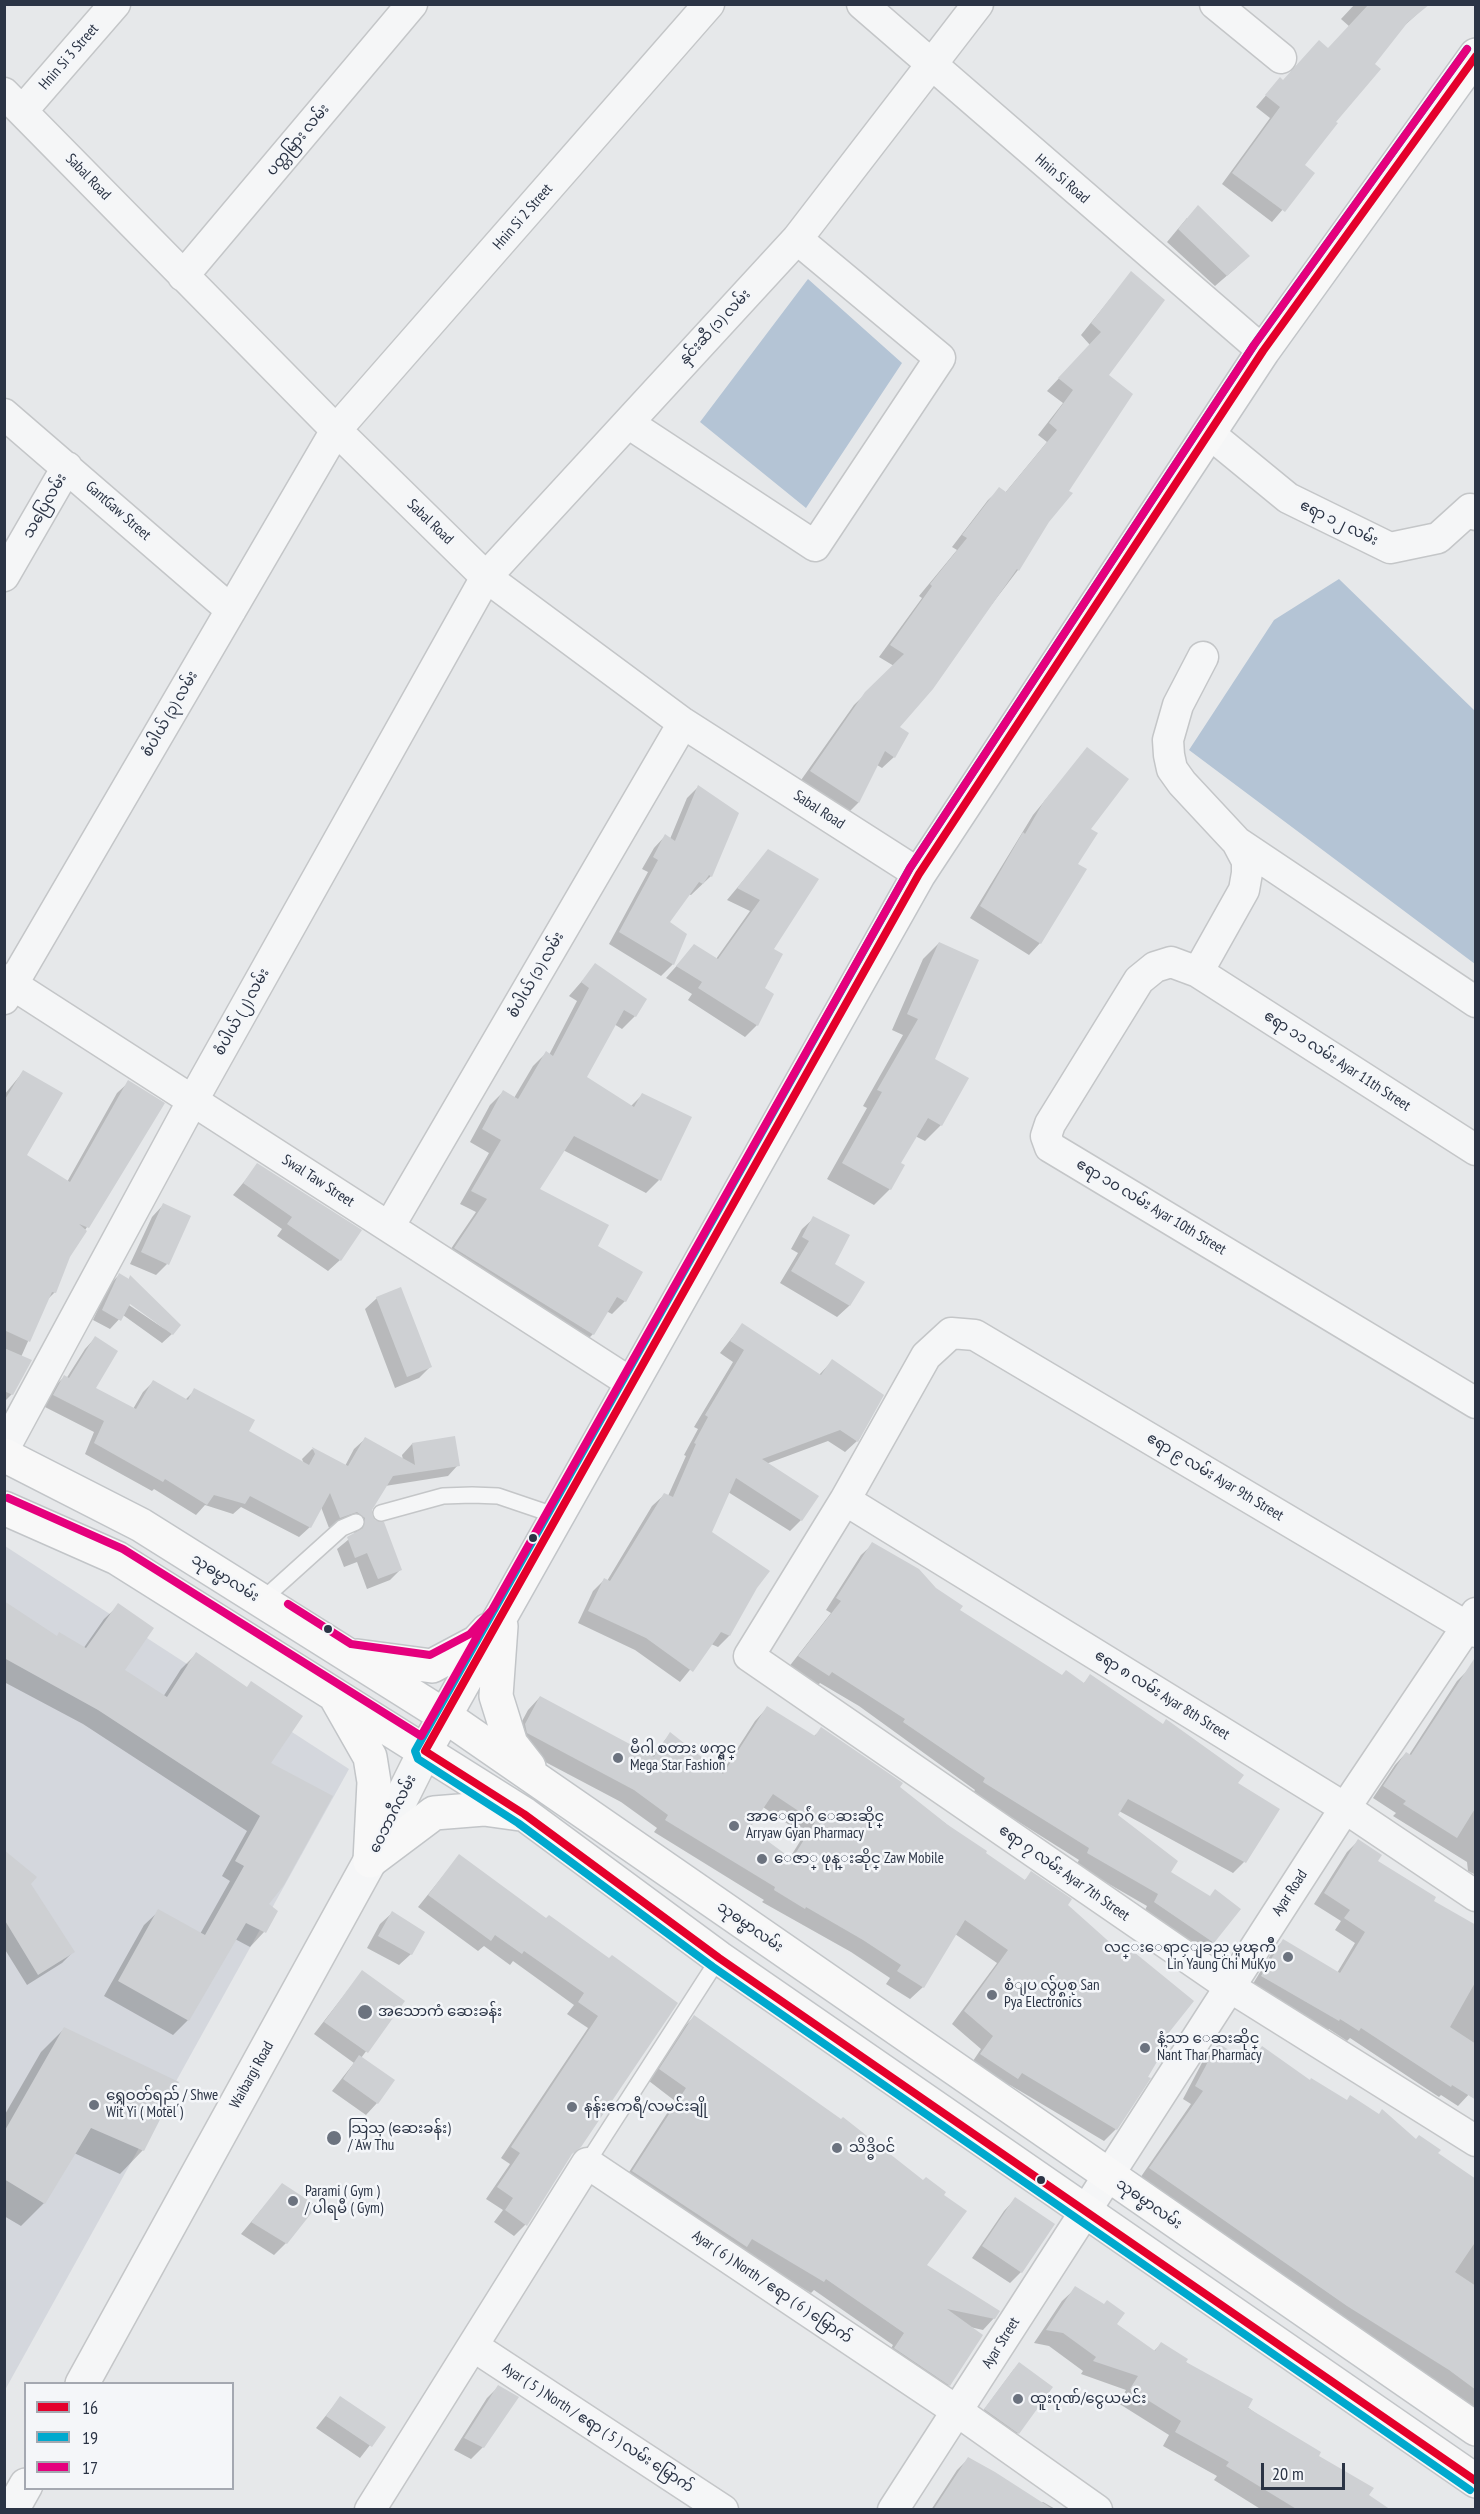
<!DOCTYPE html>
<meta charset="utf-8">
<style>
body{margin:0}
#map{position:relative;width:1480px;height:2514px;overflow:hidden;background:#e6e8ea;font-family:"PT Sans Narrow",sans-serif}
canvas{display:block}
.frame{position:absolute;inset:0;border:6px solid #2b3445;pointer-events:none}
.legend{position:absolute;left:24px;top:2382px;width:210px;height:108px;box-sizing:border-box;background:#f4f6f9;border:2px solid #a4a8b1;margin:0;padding:8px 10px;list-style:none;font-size:18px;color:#2b3445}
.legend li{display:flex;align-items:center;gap:12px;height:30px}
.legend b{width:30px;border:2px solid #a4a8b1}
.scale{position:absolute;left:1261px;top:2463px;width:84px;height:27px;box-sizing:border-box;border:3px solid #2b3445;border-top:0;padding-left:8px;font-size:18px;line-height:21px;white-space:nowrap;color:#2b3445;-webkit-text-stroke:4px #f4f6f9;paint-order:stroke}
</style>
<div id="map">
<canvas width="1480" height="2514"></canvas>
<div class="frame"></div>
<ul class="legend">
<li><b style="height:8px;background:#e4002b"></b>16</li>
<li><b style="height:8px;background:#00a9ce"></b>19</li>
<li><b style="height:8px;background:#e5007d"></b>17</li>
</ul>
<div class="scale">20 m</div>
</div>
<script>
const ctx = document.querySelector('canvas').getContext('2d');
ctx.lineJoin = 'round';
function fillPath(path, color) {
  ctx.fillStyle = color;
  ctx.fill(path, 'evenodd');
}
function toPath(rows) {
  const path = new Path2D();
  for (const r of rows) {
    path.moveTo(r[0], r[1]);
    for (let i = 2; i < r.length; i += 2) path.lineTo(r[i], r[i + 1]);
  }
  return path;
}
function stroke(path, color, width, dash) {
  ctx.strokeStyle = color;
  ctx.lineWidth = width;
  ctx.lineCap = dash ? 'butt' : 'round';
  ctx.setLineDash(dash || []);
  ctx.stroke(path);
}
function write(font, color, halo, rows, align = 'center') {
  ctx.font = font + ' "PT Sans Narrow","Noto Sans Myanmar",sans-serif';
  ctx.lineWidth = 5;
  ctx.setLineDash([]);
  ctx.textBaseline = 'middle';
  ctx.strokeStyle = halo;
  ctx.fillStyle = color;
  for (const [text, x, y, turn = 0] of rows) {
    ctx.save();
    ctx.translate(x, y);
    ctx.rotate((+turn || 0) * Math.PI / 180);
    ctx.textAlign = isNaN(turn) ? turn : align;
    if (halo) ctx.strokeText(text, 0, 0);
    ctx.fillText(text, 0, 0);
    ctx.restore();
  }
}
const built = toPath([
 [5,1546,349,1769,5,2390]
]);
const water = toPath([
 [808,279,902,363,806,508,700,422],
 [1339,579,1475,711,1475,964,1189,750,1274,620]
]);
const shadow = toPath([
 [1355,4,1428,4,1403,27,1373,64,1302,166,1313,174,1272,222,1222,184,1270,118,1256,107,1280,79,1283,82,1328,50,1350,27,1341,19],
 [1187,218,1237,267,1215,286,1167,242],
 [1131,273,1107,376,1048,522,1018,570,898,727,894,757,882,768,877,765,858,803,847,814,799,783,854,705,894,666,879,657,922,598,919,596,957,550,952,547,988,500,1000,489,1005,493,1047,442,1038,435,1063,403,1047,391,1090,345,1081,335],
 [1087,749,1089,829,1076,865,1040,943,1029,955,970,918,1033,815],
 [698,787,711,876,691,895,688,894,668,923,673,964,661,976,609,944,648,872,642,869,654,848,665,836,670,839,687,798],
 [768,851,772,949,763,988,772,994,757,1025,745,1037,688,1000,692,994,666,978,694,946,716,959,750,911,727,900],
 [939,943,933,1059,941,1125,925,1141,915,1136,899,1163,890,1189,874,1205,827,1179,867,1108,863,1106,903,1035,892,1030,923,959],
 [596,965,645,999,635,1016,622,1029,614,1024,585,1078,630,1107,642,1095,659,1180,646,1193,563,1150,538,1189,596,1247,625,1301,612,1314,606,1311,593,1334,580,1347,442,1262,476,1212,460,1204,489,1153,470,1142,490,1105,503,1092,514,1098,533,1066,546,1053,549,1055,577,1001,569,996],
 [23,1072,25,1156,67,1182,117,1093,129,1082,87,1227,69,1256,55,1292,46,1301,21,1357,12,1394,4,1402,4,1095],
 [258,1165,340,1260,328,1271,277,1236,282,1229,233,1195],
 [163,1205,167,1264,156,1275,130,1264,152,1217],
 [814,1218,833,1264,863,1282,849,1306,837,1317,780,1283,798,1253,791,1249,802,1229],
 [119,1275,128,1280,130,1277,172,1334,162,1343,123,1315,110,1329,93,1320,109,1285],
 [125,1298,166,1330,123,1301],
 [377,1298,430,1367,419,1378,395,1388,365,1309],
 [742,1325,819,1375,832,1361,857,1441,845,1452,828,1441,766,1464,801,1520,790,1531,728,1492,710,1533,756,1587,729,1636,718,1647,711,1644,680,1682,635,1650,578,1623,593,1591,604,1580,607,1581,652,1506,664,1495,668,1496,686,1456,684,1455,698,1429,694,1427,733,1362,720,1353],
 [95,1338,93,1389,133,1409,143,1392,154,1381,185,1400,195,1390,247,1432,304,1464,302,1459,312,1449,345,1466,354,1449,365,1439,403,1460,402,1455,412,1444,458,1465,448,1476,385,1486,370,1510,370,1515,401,1569,390,1580,367,1589,357,1562,344,1567,337,1549,354,1535,355,1528,345,1522,329,1528,321,1507,310,1527,299,1537,241,1507,233,1514,205,1505,196,1515,154,1489,152,1491,85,1454,94,1432,43,1406,53,1388,64,1377,66,1379,85,1349],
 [873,1544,958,1610,1062,1676,1083,1684,1091,1676,1235,1784,1244,1862,1233,1873,1119,1811,1116,1815,1169,1873,1213,1942,1202,1953,1143,1914,1147,1906,1076,1865,1079,1860,973,1793,975,1790,859,1706,820,1683,816,1687,788,1668,831,1613,826,1610,861,1555],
 [4,1602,56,1637,83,1649,104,1619,119,1605,123,1671,163,1697,181,1669,196,1654,269,1763,267,1904,264,1932,250,1947,235,1939,188,2020,173,2035,104,1996,144,1925,159,1911,200,1934,230,1881,222,1876,247,1831,83,1724,4,1682],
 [1468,1670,1476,1674,1476,1875,1468,1871,1467,1862,1393,1816,1396,1813,1373,1798,1395,1765,1406,1753,1409,1755,1457,1681],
 [540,1697,651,1757,670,1734,721,1774,755,1721,767,1708,813,1737,822,1729,984,1853,1024,1881,1032,1873,1123,1956,1129,1950,1161,2040,1116,2129,1104,2141,1010,2085,1005,2090,969,2067,981,2049,952,2024,997,1963,955,1934,923,1987,910,1999,886,1984,890,1978,851,1952,762,1902,764,1900,654,1832,657,1828,621,1802,515,1746,513,1738,528,1710],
 [763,1807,804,1835,789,1859,748,1829],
 [1358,1841,1376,1862,1476,1931,1476,2093,1472,2091,1458,2106,1441,2095,1439,2097,1350,2038,1347,2041,1329,2029,1327,2031,1251,1987,1273,1951,1283,1941,1337,1973,1355,1943,1335,1930,1341,1921,1314,1904,1347,1852],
 [4,1852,30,1884,73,1952,62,1963,27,1985,4,1948],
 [459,1856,546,1919,609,1960,612,1957,568,2158,525,2225,514,2236,494,2222,503,2210,486,2199,510,2164,501,2158,588,2028,567,2014,574,2005,513,1961,510,1965,484,1946,478,1951,418,1907],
 [392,1913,411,1954,399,1965,367,1948,380,1924],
 [362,1972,403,2002,361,2058,377,2103,366,2115,332,2091,354,2063,314,2034],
 [694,2017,925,2266,994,2318,983,2330,970,2327,949,2385,938,2396,884,2360,893,2345,814,2290,811,2293,622,2183,675,2101,649,2081,683,2028],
 [64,2029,143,2150,120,2174,74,2153,44,2203,21,2226,4,2216,4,2116,41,2052],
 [1218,2045,1247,2064,1262,2048,1309,2082,1416,2140,1476,2181,1476,2409,1138,2181,1191,2104,1183,2099,1205,2057],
 [282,2185,286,2243,274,2255,241,2234],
 [1015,2199,1021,2272,1010,2283,972,2258,1004,2211],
 [1076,2288,1115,2325,1153,2352,1161,2344,1388,2510,1262,2510,1214,2480,1217,2476,1163,2446,1169,2435,1118,2403,1126,2390,1081,2374,1083,2371,1049,2346,1034,2343,1062,2301],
 [1014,2369,1018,2433,1012,2438,980,2415],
 [498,2387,483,2447,471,2459,454,2450,487,2398],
 [340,2398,384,2427,360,2458,316,2428],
 [968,2459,1041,2503,1043,2502,1057,2510,931,2510,957,2470]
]);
const building = toPath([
 [1369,4,1430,4,1408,22,1375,64,1381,69,1336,122,1338,123,1305,165,1315,173,1285,212,1232,173,1280,107,1265,95,1280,77,1283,80,1319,40,1328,48],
 [1198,205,1250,256,1227,276,1178,229],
 [1131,271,1165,300,1109,375,1133,394,1069,491,1073,493,1049,522,1019,571,1017,569,933,689,900,727,909,733,895,758,885,751,859,803,810,771,865,692,904,654,890,645,932,586,930,584,967,538,962,535,999,487,1006,492,1057,430,1049,423,1073,390,1058,378,1101,332,1091,323],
 [1087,747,1129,779,1091,829,1098,833,1078,864,1087,869,1041,944,980,906,1023,832,1025,834,1044,801],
 [698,785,739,813,712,877,709,875,703,884,699,882,670,922,687,934,674,965,619,932,658,860,653,857,665,834,675,841],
 [768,849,819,879,774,949,783,954,765,988,774,994,758,1026,698,988,702,982,676,966,694,944,718,959,760,900,737,888],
 [939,942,979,960,935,1059,969,1078,942,1126,928,1118,901,1163,905,1165,891,1190,842,1163,882,1092,877,1090,918,1019,907,1014],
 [595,963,647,999,636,1017,624,1010,587,1077,634,1107,642,1093,692,1117,661,1181,574,1136,540,1189,609,1225,598,1246,643,1272,626,1302,617,1297,594,1335,454,1248,487,1199,471,1191,501,1140,482,1129,503,1090,518,1099,546,1051,553,1056,589,988,581,982],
 [23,1070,63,1093,27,1155,70,1182,128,1080,165,1103,89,1228,79,1224,87,1231,70,1257,56,1293,52,1292,30,1342,4,1330,4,1101],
 [257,1163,362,1230,341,1261,287,1224,292,1217,243,1183],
 [163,1203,191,1216,169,1265,141,1252],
 [813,1216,850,1235,835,1264,865,1282,850,1306,791,1271,809,1241,802,1237],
 [119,1273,129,1279,130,1275,181,1325,173,1335,130,1304,121,1321,102,1310],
 [401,1287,432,1367,407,1377,376,1297],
 [742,1323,821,1375,832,1359,884,1395,858,1442,840,1430,762,1459,819,1496,802,1521,736,1478,712,1532,770,1571,757,1588,730,1636,721,1632,693,1672,646,1638,588,1611,604,1578,610,1581,664,1493,673,1497,696,1444,694,1443,708,1417,705,1415,744,1350,730,1341],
 [95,1336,118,1351,96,1388,136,1409,153,1380,188,1400,194,1388,255,1420,249,1431,309,1465,315,1454,312,1447,348,1466,365,1437,415,1465,412,1443,455,1436,460,1466,393,1476,372,1510,372,1515,375,1520,384,1522,402,1570,378,1579,367,1553,355,1558,347,1537,363,1528,365,1518,357,1512,340,1518,330,1493,311,1528,250,1496,245,1504,214,1495,207,1505,165,1479,163,1482,94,1443,104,1421,53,1395,64,1375,69,1378],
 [4,1348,32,1360,13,1395,4,1391],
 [872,1542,919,1569,936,1588,963,1606,960,1610,1062,1675,1066,1670,1084,1683,1090,1674,1163,1724,1166,1719,1244,1775,1238,1783,1280,1809,1246,1863,1128,1799,1118,1815,1178,1861,1171,1872,1210,1896,1215,1889,1241,1909,1214,1943,1154,1902,1158,1894,1087,1853,1089,1848,983,1782,985,1778,903,1722,905,1719,832,1672,829,1676,798,1656,841,1601,836,1598],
 [4,1601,57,1636,59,1632,86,1648,118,1603,154,1628,125,1670,167,1697,196,1652,247,1687,251,1681,303,1716,271,1763,333,1796,284,1885,269,1904,278,1911,266,1933,246,1923,189,2021,118,1981,158,1909,205,1935,244,1866,235,1861,260,1816,98,1710,4,1658],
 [1476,1656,1476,1807,1457,1838,1403,1804,1406,1801,1383,1786,1406,1752,1411,1755],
 [540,1696,654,1757,670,1732,723,1774,767,1706,815,1736,821,1727,903,1783,900,1787,948,1825,987,1851,986,1853,1025,1880,1031,1871,1072,1899,1068,1905,1124,1955,1129,1948,1194,2001,1163,2040,1168,2043,1148,2077,1151,2078,1117,2130,1022,2073,1018,2079,980,2054,993,2036,964,2011,1008,1950,965,1920,924,1988,897,1971,901,1965,863,1940,806,1907,805,1909,774,1890,775,1887,665,1820,668,1815,634,1790,527,1733,525,1724],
 [773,1794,815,1822,792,1859,750,1828],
 [1358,1839,1382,1855,1378,1861,1436,1897,1434,1901,1476,1925,1476,1981,1450,2027,1476,2044,1476,2100,1452,2085,1451,2087,1361,2028,1359,2031,1340,2019,1339,2021,1261,1976,1283,1939,1340,1973,1365,1932,1344,1918,1350,1910,1324,1893],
 [4,1850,37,1877,31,1884,75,1952,38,1975,4,1919],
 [459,1854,546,1918,549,1915,609,1958,612,1955,678,2003,581,2147,572,2154,527,2226,505,2210,513,2198,497,2187,520,2153,511,2147,598,2016,578,2002,584,1993,524,1951,522,1954,495,1935,491,1941,428,1895],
 [392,1911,425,1932,412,1955,378,1936],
 [362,1970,405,2001,368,2053,324,2022],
 [694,2015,841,2119,843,2117,923,2180,926,2177,946,2192,944,2195,967,2211,927,2265,1000,2311,995,2319,947,2309,983,2335,950,2386,894,2348,904,2333,826,2279,824,2282,752,2239,747,2247,632,2171,686,2088,659,2069],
 [64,2027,179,2082,144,2151,91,2128,45,2204,4,2179,4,2132],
 [1218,2043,1251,2064,1262,2046,1310,2080,1311,2078,1347,2100,1350,2095,1379,2114,1382,2109,1416,2139,1419,2135,1441,2150,1438,2153,1476,2179,1476,2241,1455,2272,1476,2286,1476,2390,1449,2370,1347,2306,1149,2168,1203,2091,1195,2086],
 [359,2055,395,2080,378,2104,343,2079],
 [282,2183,317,2206,287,2244,251,2222],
 [1015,2197,1055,2224,1022,2273,982,2246],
 [1075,2286,1104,2304,1107,2300,1125,2313,1117,2324,1155,2351,1161,2342,1188,2359,1186,2362,1253,2399,1248,2408,1321,2452,1319,2456,1374,2488,1369,2495,1391,2510,1298,2510,1226,2466,1229,2462,1175,2432,1181,2421,1130,2389,1138,2376,1093,2361,1096,2357,1063,2333,1046,2330],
 [1019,2362,1053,2387,1019,2434,984,2409],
 [498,2385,519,2397,484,2448,464,2438],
 [340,2396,386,2427,372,2447,326,2416],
 [968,2457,995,2472,1054,2510,933,2510]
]);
const service = toPath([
 [381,1513,443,1496,472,1495,498,1496,557,1516],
 [261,1601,342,1528,356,1522],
 [587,2163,719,1958]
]);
const minor = toPath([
 [862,4,1263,351],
 [1215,4,1281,58],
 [4,93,336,430,486,577,683,723,919,874],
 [23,110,115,4],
 [183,276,412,4],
 [4,414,231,610],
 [628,423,815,546,940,358,797,239],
 [1210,434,1288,498,1390,548,1438,538,1470,509,1476,515],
 [4,576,67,467],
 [1237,842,1476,1002],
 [1198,972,1244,890,1247,873,1247,861,1237,842,1182,783,1172,769,1169,755,1168,740,1178,705,1203,657],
 [4,979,631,1383],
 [4,999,336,430,709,4],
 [1476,1150,1198,972,1171,962,1155,967,1139,980,1050,1124,1046,1136,1050,1147,1476,1403],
 [389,1227,683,723],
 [4,1449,193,1100,486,577,797,239,978,4],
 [845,1500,1345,1808,1476,1896],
 [1476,1632,975,1335,951,1333,926,1356,845,1500,749,1656,1230,1987,1476,2141],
 [473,2346,723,2510],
 [370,2510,587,2163,957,2411,1097,2510],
 [893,2510,1345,1808,1476,1613]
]);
const tertiary = toPath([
 [82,2384,370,1861,425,1751],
 [12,2510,26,2485]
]);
const primary = toPath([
 [4,1455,141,1525,445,1716,1476,2429],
 [4,1508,117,1558,524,1814,719,1958,1476,2481],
 [501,1626,496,1696,511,1744,529,1767],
 [357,1656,432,1666,477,1642,488,1630],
 [337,1699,370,1757,374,1782,370,1861],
 [425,1751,919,874,1263,351,1476,55],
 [370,1861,434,1813,484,1809,520,1814]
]);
const bus1 = toPath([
 [1476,56,1263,351,919,874,425,1751,524,1814,719,1958,1476,2481]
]);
const bus2 = toPath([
 [1467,49,1254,345,910,868,415,1751,418,1759,518,1823,713,1967,1470,2490]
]);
const bus3 = toPath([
 [8,1498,123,1549,421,1736,910,868,1254,345,1467,49],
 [288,1604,351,1644,430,1655,470,1634,493,1609]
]);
const markers = [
 [533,1538,5,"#2b3445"],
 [328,1629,5,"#2b3445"],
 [618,1758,6,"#6c737f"],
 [734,1826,6,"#6c737f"],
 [762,1859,6,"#6c737f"],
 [1288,1957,6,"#6c737f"],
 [992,1995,6,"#6c737f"],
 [365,2012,8,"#6c737f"],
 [1145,2048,6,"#6c737f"],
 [94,2105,6,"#6c737f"],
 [572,2107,6,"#6c737f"],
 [334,2138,8,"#6c737f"],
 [837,2148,6,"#6c737f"],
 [1041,2180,5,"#2b3445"],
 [293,2201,6,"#6c737f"],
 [1018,2399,6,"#6c737f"]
];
const streetNames = [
 ["Hnin Si 3 Street",69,57,-49],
 ["ပတ္တမြား လမ်း",298,140,-50],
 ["Sabal Road",88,177,46],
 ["Hnin Si Road",1062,179,41],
 ["Hnin Si 2 Street",523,217,-49],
 ["နှင်းဆီ (၁) လမ်း",715,327,-47],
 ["သပြေလမ်း",45,506,-60],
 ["GantGaw Street",118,511,41],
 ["Sabal Road",430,522,44],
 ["ဧရာ ၁၂ လမ်း",1339,523,26],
 ["စံပါယ် (၃) လမ်း",170,714,-60],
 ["Sabal Road",819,810,33],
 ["စံပါယ် (၁) လမ်း",536,975,-60],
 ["စံပါယ် (၂) လမ်း",242,1012,-61],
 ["ဧရာ ၁၁ လမ်း Ayar 11th Street",1337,1061,33],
 ["Swal Taw Street",318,1181,33],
 ["ဧရာ ၁၀ လမ်း Ayar 10th Street",1151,1207,31],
 ["ဧရာ ၉ လမ်း Ayar 9th Street",1215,1477,31],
 ["သုဓမ္မာလမ်း",225,1578,32],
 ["ဧရာ ၈ လမ်း Ayar 8th Street",1162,1695,32],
 ["ဝေဘာဂီလမ်း",393,1814,-63],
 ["ဧရာ ၇ လမ်း Ayar 7th Street",1064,1873,35],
 ["Ayar Road",1290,1893,-57],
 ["သုဓမ္မာလမ်း",750,1927,35],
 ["Waibargi Road",252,2075,-61],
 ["သုဓမ္မာလမ်း",1149,2204,35],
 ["Ayar ( 6 ) North / ဧရာ ( 6 ) မြောက်",772,2287,34],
 ["Ayar Street",1001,2343,-58],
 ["Ayar ( 5 ) North / ဧရာ ( 5 ) လမ်း မြောက်",598,2428,33]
];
const poiNames = [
 ["မီဂါ စတား ဖက္ရွင္",630,1749],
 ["Mega Star Fashion",630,1766],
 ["အာေရာဂ်ံ ေဆးဆိုင္",746,1817],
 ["Arryaw Gyan Pharmacy",746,1834],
 ["ေဇာ္ ဖုန္းဆိုင္ Zaw Mobile",774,1859],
 ["လင္းေရာင္ျခည္ မူၾကိဳ",1276,1948,"right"],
 ["Lin Yaung Chi MuKyo",1276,1965,"right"],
 ["စံျပ လ်ွပ္စစ္ San",1004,1986],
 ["Pya Electronics",1004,2003],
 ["အသောကံ ဆေးခန်း",378,2012],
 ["နံ့သာ ေဆးဆိုင္",1157,2039],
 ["Nant Thar Pharmacy",1157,2056],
 ["ရွှေဝတ်ရည် / Shwe",106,2096],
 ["Wit Yi ( Motel )",106,2113],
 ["နန်းဧကရီ/လမင်းချို",584,2107],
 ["သြသု (ဆေးခန်း)",348,2129],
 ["/ Aw Thu",348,2146],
 ["သိဒ္ဓိဝင်",849,2148],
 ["Parami ( Gym )",305,2192],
 ["/ ပါရမီ ( Gym)",305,2209],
 ["ထူးဂုဏ်/ငွေယမင်း",1030,2399]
];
fillPath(built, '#d4d7dd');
fillPath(water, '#b4c4d5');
fillPath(shadow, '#0003');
fillPath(building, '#ced0d3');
stroke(service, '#c4c6c8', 18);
stroke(minor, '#c4c6c8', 33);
stroke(tertiary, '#c4c6c8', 36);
stroke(primary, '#c2c5c8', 36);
stroke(service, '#f5f6f7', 15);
stroke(minor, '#f5f6f7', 30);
stroke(tertiary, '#f5f6f7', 33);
stroke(primary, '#f8f8f8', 33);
stroke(bus1, '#e4002b', 8);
stroke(bus2, '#00a9ce', 8);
stroke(bus3, '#e5007d', 8);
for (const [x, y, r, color] of markers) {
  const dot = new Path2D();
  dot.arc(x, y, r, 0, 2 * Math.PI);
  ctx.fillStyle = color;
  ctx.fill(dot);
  stroke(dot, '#f4f6f9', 2);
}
write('15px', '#2b3445', '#f4f6f9', streetNames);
write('15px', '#2b3445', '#f4f6f9', poiNames, 'left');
</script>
